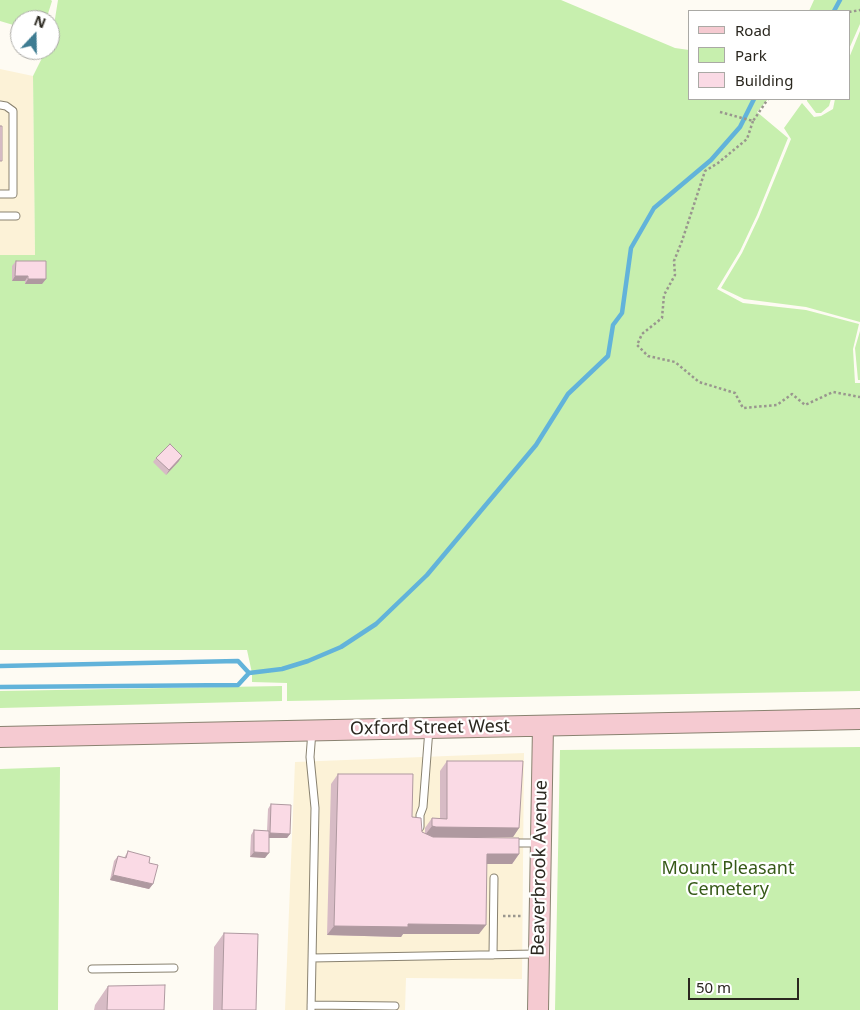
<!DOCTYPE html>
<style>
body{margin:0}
#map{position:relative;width:860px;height:1010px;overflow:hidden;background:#fefbf3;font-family:"Noto Sans",sans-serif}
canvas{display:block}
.legend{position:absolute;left:688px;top:10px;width:162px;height:90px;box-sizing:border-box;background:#fff;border:1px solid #aaa9a5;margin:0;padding:6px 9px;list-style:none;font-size:15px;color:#2a271f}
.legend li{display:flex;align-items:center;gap:10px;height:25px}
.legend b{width:25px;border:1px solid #aaa9a5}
.north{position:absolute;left:10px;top:10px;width:50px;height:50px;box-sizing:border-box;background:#fff;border:1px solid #aaa9a5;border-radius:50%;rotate:21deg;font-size:14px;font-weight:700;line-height:20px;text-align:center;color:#2a271f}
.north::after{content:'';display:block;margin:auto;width:18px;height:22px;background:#3e7c92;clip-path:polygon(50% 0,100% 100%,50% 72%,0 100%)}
.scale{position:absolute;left:688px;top:978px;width:111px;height:22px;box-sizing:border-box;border:2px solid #2a271f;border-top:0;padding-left:6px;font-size:15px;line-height:18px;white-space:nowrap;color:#2a271f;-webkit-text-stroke:4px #fff;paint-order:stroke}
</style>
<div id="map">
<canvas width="860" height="1010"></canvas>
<ul class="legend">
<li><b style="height:6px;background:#f5cad1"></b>Road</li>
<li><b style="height:14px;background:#c7efae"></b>Park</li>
<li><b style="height:14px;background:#fadae5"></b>Building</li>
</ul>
<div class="north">N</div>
<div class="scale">50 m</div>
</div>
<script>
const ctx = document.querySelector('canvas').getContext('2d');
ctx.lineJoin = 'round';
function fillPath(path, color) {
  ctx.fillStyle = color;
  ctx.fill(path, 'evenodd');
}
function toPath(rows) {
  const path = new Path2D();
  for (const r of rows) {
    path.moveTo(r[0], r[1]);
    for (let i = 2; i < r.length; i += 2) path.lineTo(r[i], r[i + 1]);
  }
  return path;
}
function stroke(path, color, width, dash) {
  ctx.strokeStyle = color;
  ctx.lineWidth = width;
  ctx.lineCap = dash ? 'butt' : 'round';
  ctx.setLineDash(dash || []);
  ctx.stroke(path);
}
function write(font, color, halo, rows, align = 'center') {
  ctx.font = font + ' "Noto Sans",sans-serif';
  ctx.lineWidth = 4.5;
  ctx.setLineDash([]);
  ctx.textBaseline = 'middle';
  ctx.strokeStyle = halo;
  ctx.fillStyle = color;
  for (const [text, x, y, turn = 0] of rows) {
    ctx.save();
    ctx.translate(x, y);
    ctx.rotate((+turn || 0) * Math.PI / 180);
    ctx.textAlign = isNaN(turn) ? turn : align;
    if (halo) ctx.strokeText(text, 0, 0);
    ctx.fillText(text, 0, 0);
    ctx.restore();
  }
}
const built = toPath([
 [0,69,33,76,35,255,0,255],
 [524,753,522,979,406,978,405,1010,285,1010,295,762]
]);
const green = toPath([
 [0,0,51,0,52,1,46,20,20,20,20,27,0,21],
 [58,0,561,0,675,48,689,50,689,99,768,99,757,112,788,138,757,215,740,251,717,289,743,303,806,310,859,324,853,349,855,383,860,383,860,691,287,701,287,683,252,682,252,673,247,650,0,650,0,255,35,255,33,76,46,50,50,50],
 [814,0,860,0,860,24,849,49,849,11,809,11],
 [860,31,860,322,806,307,744,299,721,288,742,253,759,217,791,139,784,128,802,103,814,117,821,116,833,109,835,99,849,99,849,58],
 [807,99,831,99,829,106,821,113,816,113,807,101],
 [860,331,860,380,858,380,855,348],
 [282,686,282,701,0,708,0,691],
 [860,747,860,1010,555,1010,560,750],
 [60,767,58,1010,0,1010,0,769]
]);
const stream = toPath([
 [834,11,840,0],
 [0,666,238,661,249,673],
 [0,687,238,685,249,673,282,669,308,661,341,647,376,624,427,575,536,445,568,394,608,356,613,325,622,313,631,248,654,208,711,160,740,127,754,99]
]);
const path = toPath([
 [849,12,860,10],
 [720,112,753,121,768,99],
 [753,121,747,139,718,163,705,171,682,241,674,261,675,275,664,295,662,318,642,334,637,345,648,356,675,362,699,382,735,393,743,408,777,405,792,394,805,405,833,392,860,397],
 [503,916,522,916]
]);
const lane = toPath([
 [0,105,6,106,13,111,13,194,0,194],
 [0,216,16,216],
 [420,827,420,815,423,807,429,729],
 [511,843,540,843],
 [493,955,494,878],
 [312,958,536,954],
 [92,969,174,968],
 [311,1005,395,1006],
 [311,1010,315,808,310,757,312,731]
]);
const secondary = toPath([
 [0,737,860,719],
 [538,1010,543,726]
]);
const wall = toPath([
 [16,261,46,279,42,284,25,284,25,281,12,281,12,266],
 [156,458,179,461,166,475,153,462],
 [447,761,519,828,513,837,432,837,519,854,512,864,486,864,479,934,403,934,401,937,327,935,331,784,338,774,412,817,422,832,425,834,425,828,432,818,440,819,440,771],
 [271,804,290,834,287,838,269,838,265,858,250,857,251,835,254,830,267,831,268,809],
 [128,851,149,863,153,884,149,889,110,880,114,861,118,856,124,858],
 [224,933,256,1010,213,1010,214,947],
 [108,986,164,1010,94,1010,95,1005]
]);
const shadedWall = toPath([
 [15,276,28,276,25,281,12,281],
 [28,279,46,279,42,284,25,284],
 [182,456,179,461,166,475,169,470],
 [432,826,519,828,513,837,429,837,425,835],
 [270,833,290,834,287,838,267,838],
 [254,852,269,853,265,858,250,857],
 [487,854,519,854,512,864,480,864],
 [113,875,153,884,149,889,110,880],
 [408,924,486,925,479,934,403,934,401,937,327,935,334,926]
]);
const building = toPath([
 [0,126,2,126,2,161,0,161,0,126],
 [16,261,46,261,46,279,28,279,28,276,15,276,16,261],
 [170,444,182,456,169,470,156,458,170,444],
 [447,761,523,761,519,828,436,827,432,826,432,818,447,819,447,761],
 [338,774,413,774,412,817,421,818,422,832,433,837,519,838,519,854,487,854,486,925,408,924,408,927,334,926,338,774],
 [271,804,291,805,290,834,270,833,271,804],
 [254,830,269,831,269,853,254,852,254,830],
 [128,851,150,857,149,863,158,865,153,884,113,875,118,856,126,858,128,851],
 [224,933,258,934,256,1010,222,1010,224,933],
 [165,985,164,1010,107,1010,108,986,165,985]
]);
const streetNames = [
 ["Oxford Street West",430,728,-1],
 ["Beaverbrook Avenue",540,868,-89]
];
const parkNames = [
 ["Mount Pleasant",728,869],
 ["Cemetery",728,890]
];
fillPath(built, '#fcf2d7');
fillPath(green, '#c7efae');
stroke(stream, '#62b3da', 4.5);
stroke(lane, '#898270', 9);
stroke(secondary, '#898270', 22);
stroke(path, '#99968e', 2.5, [2.5, 2.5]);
stroke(lane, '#fff', 7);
stroke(secondary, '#f5cad1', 20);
fillPath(wall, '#d7bbc5');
fillPath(shadedWall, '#af99a0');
fillPath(building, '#fadae5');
stroke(building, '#af99a0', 1);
write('18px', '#2a271f', '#fff', streetNames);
write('18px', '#365918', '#fff', parkNames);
</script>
